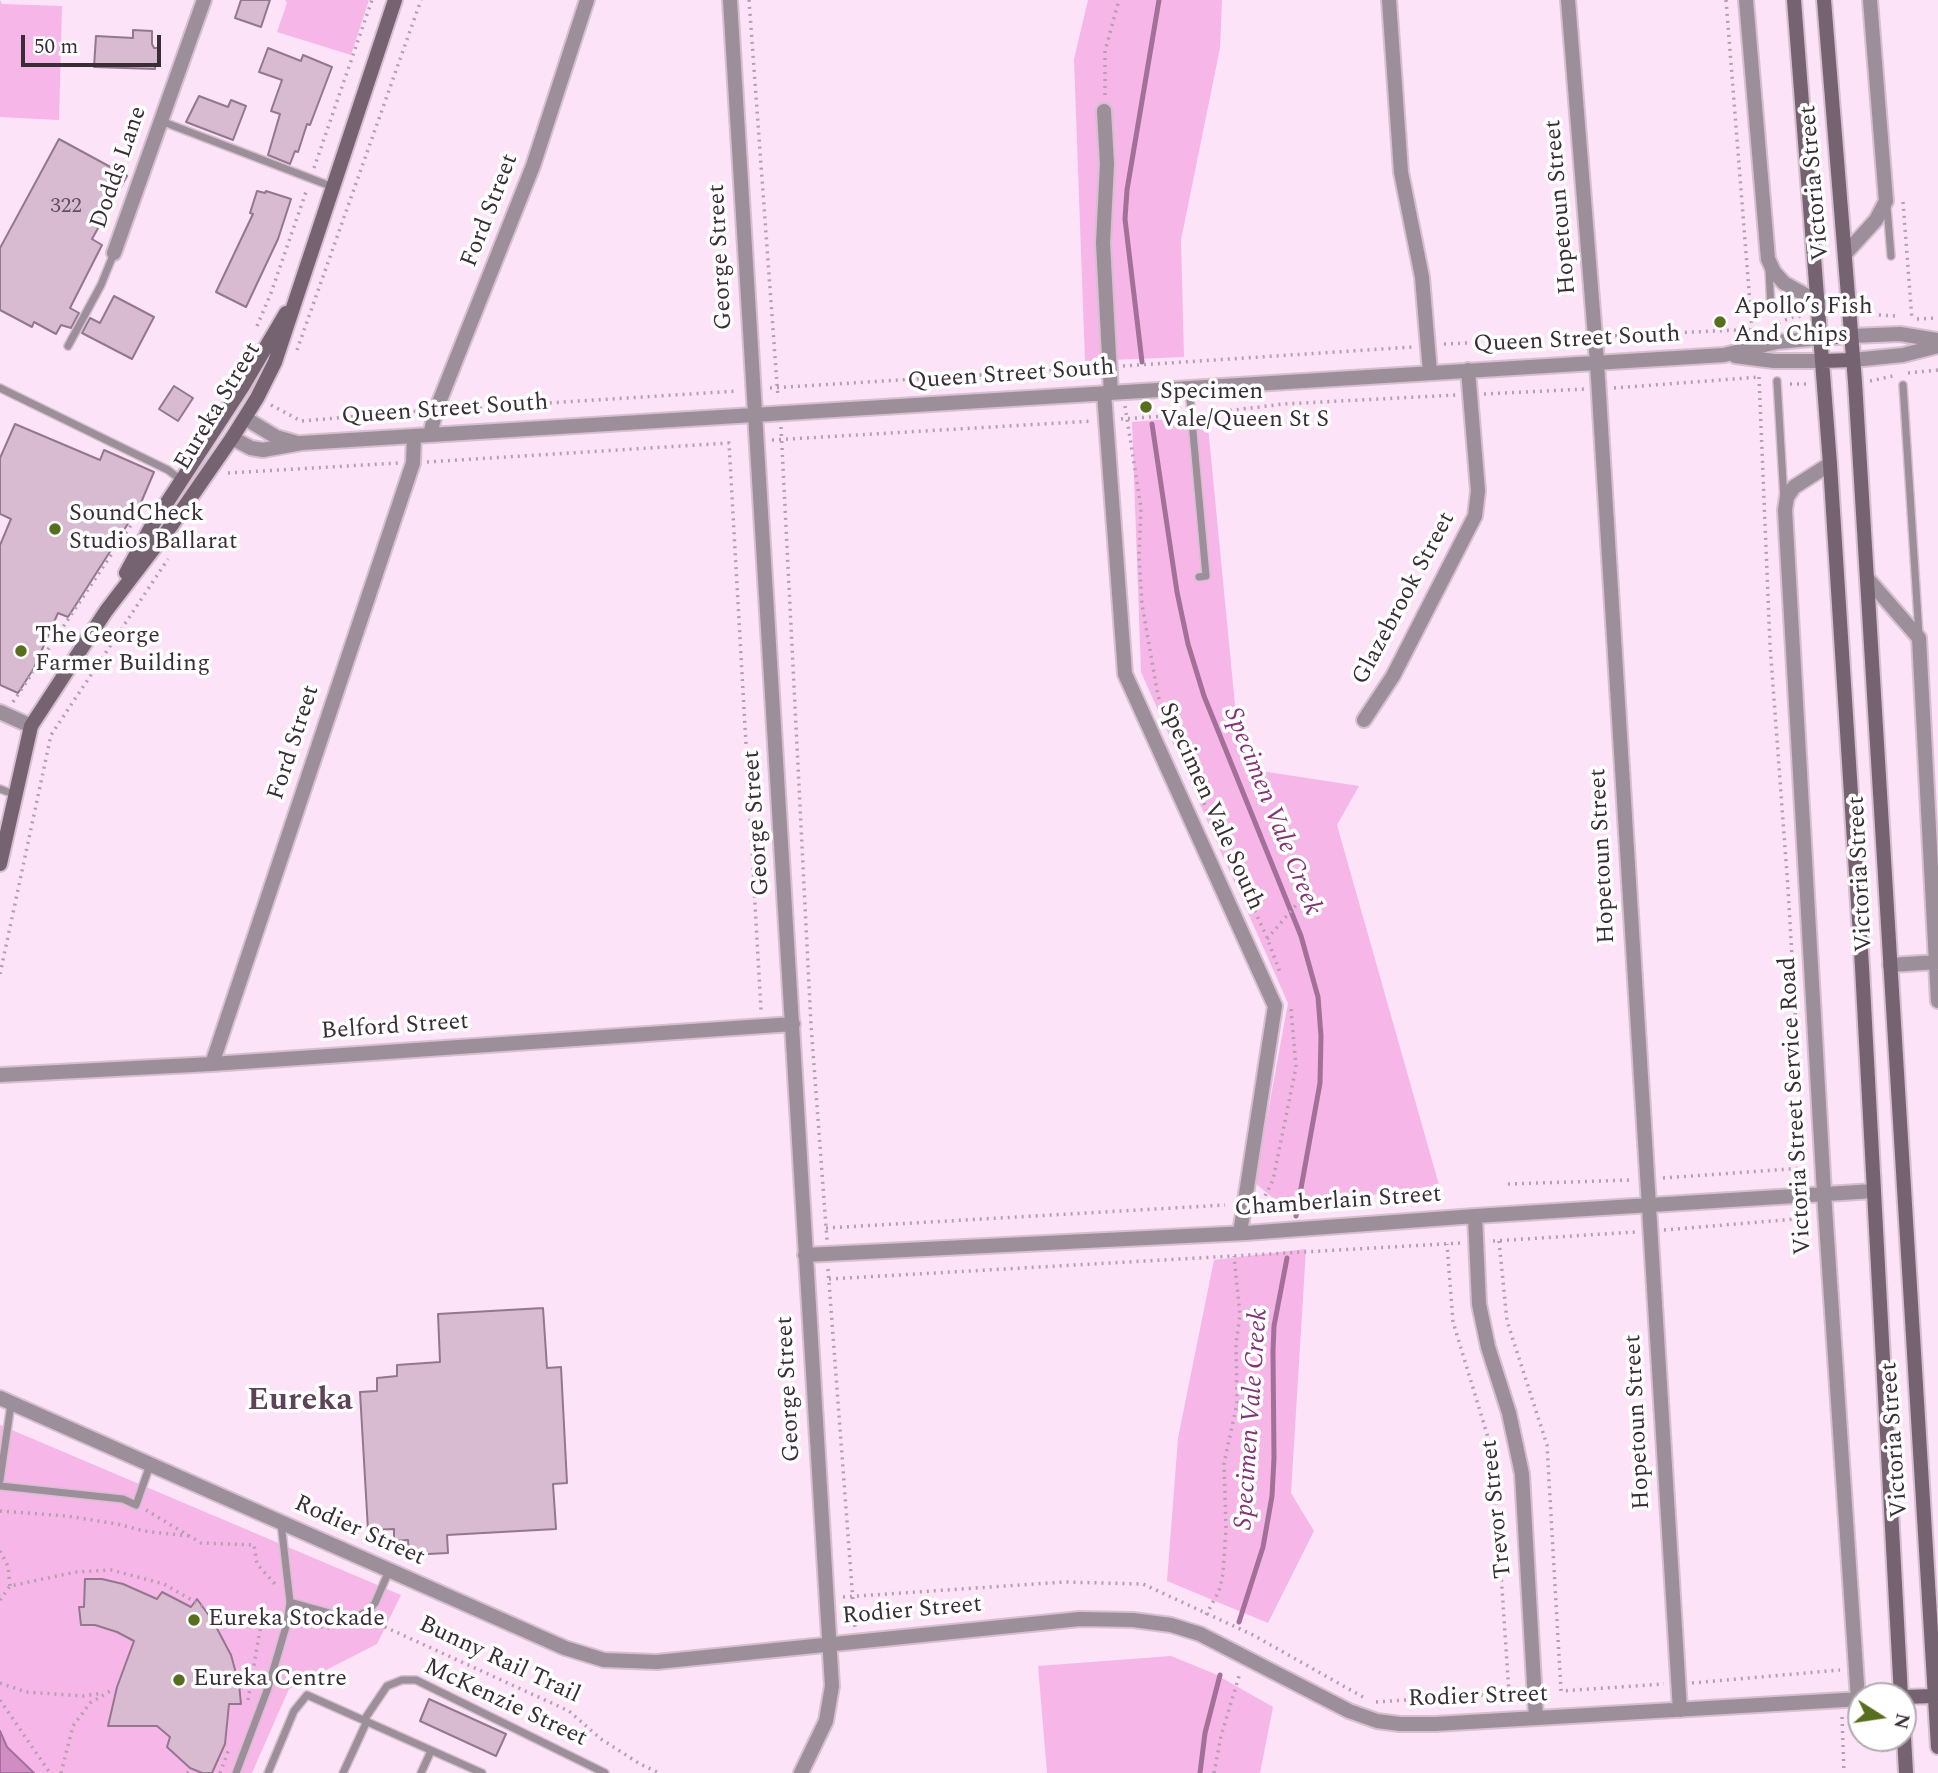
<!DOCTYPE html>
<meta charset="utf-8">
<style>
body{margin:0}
#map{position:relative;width:1938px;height:1773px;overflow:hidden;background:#fde3f7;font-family:Spectral,serif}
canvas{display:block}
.north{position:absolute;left:1847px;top:1682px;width:70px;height:70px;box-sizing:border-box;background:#fff;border:2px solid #b0abaf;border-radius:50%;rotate:102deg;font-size:19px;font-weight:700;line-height:28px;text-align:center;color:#392d36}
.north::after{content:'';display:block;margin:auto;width:24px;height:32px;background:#576e1f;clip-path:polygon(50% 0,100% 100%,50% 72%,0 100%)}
.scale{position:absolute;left:21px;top:35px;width:140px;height:32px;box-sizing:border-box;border:4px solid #392d36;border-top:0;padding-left:9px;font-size:21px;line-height:24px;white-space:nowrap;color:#392d36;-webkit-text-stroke:5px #fff;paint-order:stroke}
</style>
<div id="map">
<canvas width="1938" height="1773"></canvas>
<div class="north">N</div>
<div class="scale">50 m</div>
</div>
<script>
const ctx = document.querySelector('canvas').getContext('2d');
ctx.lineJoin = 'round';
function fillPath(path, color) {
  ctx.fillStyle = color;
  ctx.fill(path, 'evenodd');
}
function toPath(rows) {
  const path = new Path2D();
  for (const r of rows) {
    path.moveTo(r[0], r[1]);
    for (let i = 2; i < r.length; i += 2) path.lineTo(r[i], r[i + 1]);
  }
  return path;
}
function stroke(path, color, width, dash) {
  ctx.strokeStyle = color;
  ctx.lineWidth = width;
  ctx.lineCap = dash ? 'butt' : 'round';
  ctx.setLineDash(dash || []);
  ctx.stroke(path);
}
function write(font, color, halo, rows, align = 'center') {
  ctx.font = font + ' Spectral,serif';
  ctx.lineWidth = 7;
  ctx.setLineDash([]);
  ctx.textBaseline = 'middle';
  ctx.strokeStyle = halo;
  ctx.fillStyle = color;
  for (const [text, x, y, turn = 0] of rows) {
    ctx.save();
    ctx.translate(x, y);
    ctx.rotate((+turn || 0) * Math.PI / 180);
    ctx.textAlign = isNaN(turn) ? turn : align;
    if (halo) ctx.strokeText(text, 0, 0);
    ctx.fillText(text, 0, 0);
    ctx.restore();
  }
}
const green = toPath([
 [0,0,2,4,62,6,59,120,0,117],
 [285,0,369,0,351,55,277,32,287,3],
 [1088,0,1222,0,1220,48,1181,240,1184,357,1085,361,1074,59],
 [1207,416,1235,705,1248,769,1359,786,1337,825,1439,1185,1285,1208,1255,1183,1288,1003,1141,672,1132,422],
 [1306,1249,1291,1493,1314,1531,1268,1623,1167,1581,1178,1438,1214,1260],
 [0,1425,401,1595,377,1644,289,1689,252,1773,0,1773],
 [1171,1656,1215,1674,1273,1707,1260,1773,1047,1773,1038,1666]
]);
const water = toPath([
 [0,1731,7,1747,34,1773,0,1773,0,1731]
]);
const stream = toPath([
 [1142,362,1125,219,1127,190,1159,0],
 [1152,424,1177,592,1188,644,1204,696,1301,936,1318,997,1321,1036,1320,1083,1296,1216],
 [1239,1622,1263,1547,1272,1496,1274,1458,1273,1351,1274,1326,1287,1258],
 [1200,1773,1205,1733,1220,1675]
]);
const building = toPath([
 [241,0,270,0,261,27,235,18,241,0],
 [133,30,152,31,152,44,154,48,159,48,158,65,155,65,155,69,94,67,96,36,133,38,133,30],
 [268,48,301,61,303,55,332,67,310,125,307,124,298,152,295,151,290,164,268,155,280,114,271,111,282,80,259,72,268,48],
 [199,96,228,107,231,100,246,106,233,140,186,122,199,96],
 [59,139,127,176,92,239,102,245,70,308,79,313,71,328,61,325,56,334,34,322,32,327,0,310,0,248,59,139],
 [257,191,265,193,266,191,291,199,278,239,246,307,216,292,253,214,250,213,257,191],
 [114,296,154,317,132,359,82,333,90,318,100,323,114,296],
 [174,386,193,398,178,421,159,409,174,386],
 [15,424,100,460,104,450,154,472,140,505,68,617,58,613,34,668,18,693,0,685,0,545,11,519,0,514,0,458,15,424],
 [543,1308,547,1368,561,1367,567,1483,553,1484,556,1529,447,1535,448,1553,409,1555,408,1540,394,1541,394,1529,368,1530,360,1392,377,1391,377,1378,397,1376,397,1365,440,1362,438,1314,543,1308],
 [85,1579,102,1579,123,1584,157,1599,162,1592,191,1607,197,1599,213,1621,231,1655,239,1684,241,1704,229,1704,225,1744,212,1773,202,1773,190,1768,167,1747,170,1737,157,1726,108,1726,117,1687,134,1641,117,1632,95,1625,81,1625,79,1607,84,1607,85,1579],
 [429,1699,506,1734,496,1756,420,1721,429,1699]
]);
const path = toPath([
 [749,0,778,398],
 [1726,0,1752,329],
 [1105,95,1105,51,1119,0],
 [314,168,372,0],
 [1903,202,1912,320],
 [1865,314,1895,316],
 [1917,319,1938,318],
 [1772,325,1793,317,1805,316],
 [257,326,271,293,307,189],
 [1608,336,1758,329],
 [1444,344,1580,338],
 [297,350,421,0],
 [1123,366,1412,347],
 [1908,373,1938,370],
 [1759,377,1770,645,1788,888,1805,1182],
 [1870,381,1893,376],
 [1790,384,1810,384],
 [770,388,1094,368],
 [1614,388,1760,377],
 [1484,394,1585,389],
 [271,405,301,421,420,411],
 [1125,406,1141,508,1139,557,1142,604,1158,696,1173,736],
 [452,409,738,391],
 [1202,414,1283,404,1456,395],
 [1121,419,1180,415],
 [781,427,811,1025,827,1240],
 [772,440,1093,421],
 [427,462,729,443,761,1010],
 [228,473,398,463],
 [13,702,135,519],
 [1186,765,1266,935,1281,975],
 [1267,939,1302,898],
 [0,974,51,735,168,559],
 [1663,1178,1804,1168],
 [1508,1184,1631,1180],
 [1262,1202,1273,1180,1296,1067,1291,1009],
 [826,1228,1225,1205],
 [1664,1230,1808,1218],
 [1493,1241,1635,1232],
 [1499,1241,1507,1321,1547,1445,1561,1691,1664,1684],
 [828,1269,855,1628],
 [829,1279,1461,1243],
 [146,1510,201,1543,254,1545,257,1564,275,1584],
 [0,1511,67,1516,117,1524,144,1531,188,1536],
 [0,1551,8,1566,10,1586],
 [843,1597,1064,1582,1143,1584,1253,1635,1363,1697],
 [0,1600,10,1586,76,1572,111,1570,164,1584,207,1609,275,1620],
 [1206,1615,1219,1591,1223,1574,1226,1528,1224,1463,1237,1404,1236,1343,1240,1315,1234,1256],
 [372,1621,569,1711,601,1739,640,1764,659,1773],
 [300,1624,330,1628],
 [0,1683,26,1692,83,1696,103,1693],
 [1692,1683,1840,1670],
 [0,1700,50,1773],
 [248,1700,262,1618],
 [1376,1702,1509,1693,1493,1454,1453,1322,1447,1244],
 [1842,1717,1844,1773],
 [61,1773,73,1726,90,1703,112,1690],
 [187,1773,192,1769],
 [220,1773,229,1749],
 [1214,1773,1221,1736,1240,1673]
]);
const lane = toPath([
 [161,121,333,187],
 [1887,207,1891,256],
 [1769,270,1771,310],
 [68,346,101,285,114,253],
 [1777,381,1784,499],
 [1903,385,1919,635],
 [0,388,168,470,181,480],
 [1189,388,1206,576,1199,577],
 [0,789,16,795],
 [0,1480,11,1404],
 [0,1486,123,1499,136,1505,150,1465],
 [281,1523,290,1602,337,1615,357,1617,370,1609,375,1603,389,1571],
 [364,1720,387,1686,402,1680,416,1680,605,1773],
 [236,1773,268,1688,287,1623,290,1602],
 [268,1773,294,1711,307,1695,482,1773],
 [343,1773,367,1721],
 [421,1773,431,1751]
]);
const street = toPath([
 [730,0,832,1686,826,1721,801,1773],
 [1389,0,1401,172,1422,277,1430,372],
 [1568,0,1597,362,1680,1710],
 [1746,0,1768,259,1774,272,1784,283,1818,302],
 [1104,111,1107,164,1103,243,1111,393],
 [114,253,204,0],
 [1845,254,1876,220,1886,201,1870,0],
 [1851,336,1900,334,1938,340],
 [1735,356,1774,361,1822,361],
 [1853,360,1903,355,1938,346],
 [1104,393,1125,674,1275,1006,1240,1233],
 [245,418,276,437,297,443],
 [430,435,436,410,533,166,587,0],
 [232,438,251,448,263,450,302,443,430,435,1724,355,1777,342,1821,338],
 [1830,464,1794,487,1787,497,1785,510,1824,1193,1858,1699],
 [1867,578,1919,638,1938,1001],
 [0,712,31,726],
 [1364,720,1393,676,1475,516,1478,491,1468,370],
 [1890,965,1938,962],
 [212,1064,413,463,414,436],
 [0,1075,212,1064,793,1024],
 [1475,1216,1479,1304,1488,1347,1509,1413,1522,1474,1536,1718],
 [805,1255,1246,1233,1475,1216,1874,1191],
 [0,1398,565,1648,604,1660,657,1662,1080,1619,1133,1620,1171,1625,1200,1634,1349,1711,1377,1721,1400,1724,1435,1724,1861,1699]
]);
const secondary = toPath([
 [1794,0,1830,464,1862,967,1901,1696],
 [1824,0,1855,382,1938,1747],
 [1821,338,1851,336],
 [1822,361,1853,360],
 [126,573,151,527,243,386,286,313],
 [0,864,31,726,106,611,171,526,232,438,257,398,275,362,395,0],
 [1903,1697,1934,1696],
 [1903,1719,1906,1773]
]);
const markers = [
 [1720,322,7,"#576e1f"],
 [1146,407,7,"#576e1f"],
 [55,529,7,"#576e1f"],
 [21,651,7,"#576e1f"],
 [194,1620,7,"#576e1f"],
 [179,1680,7,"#576e1f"]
];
const numberNames = [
 ["322",66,208]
];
const streetNames = [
 ["Dodds Lane",120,168,-71],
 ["Victoria Street",1816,183,-95],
 ["Hopetoun Street",1562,207,-95],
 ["Ford Street",491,211,-69],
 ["George Street",722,257,-93],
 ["Queen Street South",1577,341,-3],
 ["Queen Street South",1011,376,-4],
 ["Eureka Street",219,407,-59],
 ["Queen Street South",445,411,-4],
 ["Glazebrook Street",1405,599,-62],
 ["Ford Street",295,743,-72],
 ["Specimen Vale South",1210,807,66],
 ["George Street",758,823,-94],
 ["Hopetoun Street",1604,856,-93],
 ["Victoria Street",1862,874,-93],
 ["Belford Street",395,1028,-4],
 ["Victoria Street Service Road",1797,1106,-93],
 ["Chamberlain Street",1338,1203,-4],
 ["George Street",790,1389,-93],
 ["Hopetoun Street",1639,1422,-93],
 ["Victoria Street",1896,1440,-94],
 ["Trevor Street",1498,1509,-96],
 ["Rodier Street",359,1532,24],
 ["Rodier Street",912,1612,-5],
 ["Bunny Rail Trail",499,1661,25],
 ["Rodier Street",1478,1698,-2],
 ["McKenzie Street",505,1704,25]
];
const poiNames = [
 ["Apollo’s Fish",1734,308],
 ["And Chips",1734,336],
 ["Specimen",1160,393],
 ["Vale/Queen St S",1160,421],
 ["SoundCheck",69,515],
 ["Studios Ballarat",69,543],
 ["The George",35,637],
 ["Farmer Building",35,665],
 ["Eureka Stockade",208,1620],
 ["Eureka Centre",193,1680]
];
const waterNames = [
 ["Specimen Vale Creek",1271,812,68],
 ["Specimen Vale Creek",1253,1419,-86]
];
const districtNames = [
 ["Eureka",300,1403]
];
fillPath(green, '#f6b6e8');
fillPath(water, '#d18dc3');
stroke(water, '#a37099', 2);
stroke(stream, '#a37099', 5);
fillPath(building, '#d8bad1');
stroke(building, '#93778d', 2);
stroke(lane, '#d6bfd0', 10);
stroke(street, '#d6bfd0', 18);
stroke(secondary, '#d6bfd0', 18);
stroke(path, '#b49faf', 3.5, [2, 5]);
stroke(lane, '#9c8f99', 7);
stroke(street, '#9c8f99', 14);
stroke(secondary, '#766371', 14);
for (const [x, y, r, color] of markers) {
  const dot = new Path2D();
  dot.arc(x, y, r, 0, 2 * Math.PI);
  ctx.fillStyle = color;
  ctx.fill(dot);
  stroke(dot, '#fff', 2.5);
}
write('21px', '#61505d', null, numberNames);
write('24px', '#392d36', '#fff', streetNames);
write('24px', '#392d36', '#fff', poiNames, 'left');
write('italic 26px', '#833376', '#fff', waterNames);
write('bold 32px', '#5d4358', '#fff', districtNames);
</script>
